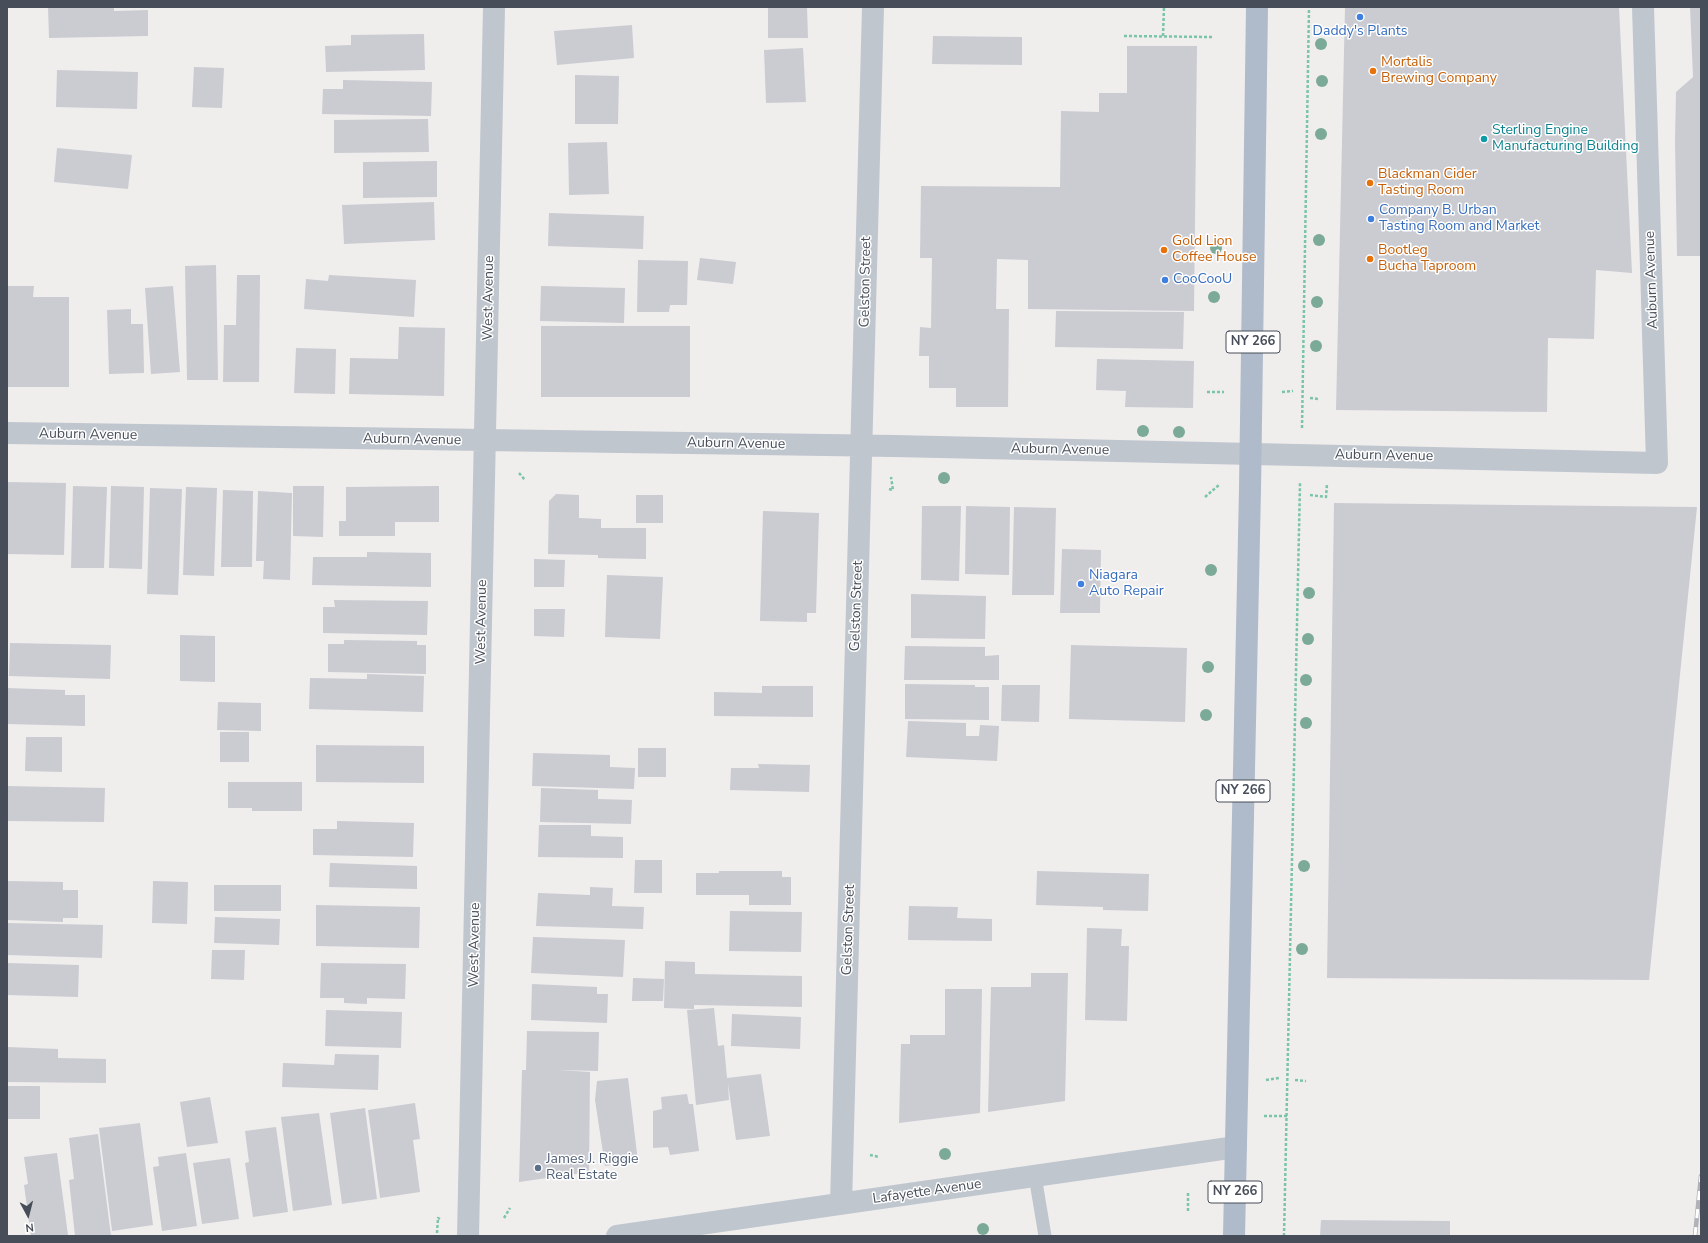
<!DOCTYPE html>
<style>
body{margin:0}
#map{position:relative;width:1708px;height:1243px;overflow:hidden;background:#f0eded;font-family:"Nunito Sans",sans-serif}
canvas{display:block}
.frame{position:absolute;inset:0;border:8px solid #474e59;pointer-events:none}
.north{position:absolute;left:8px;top:1195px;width:40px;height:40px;-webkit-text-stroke:3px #fff;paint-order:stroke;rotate:173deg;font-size:11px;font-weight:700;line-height:16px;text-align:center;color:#474e59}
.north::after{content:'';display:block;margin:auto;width:14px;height:18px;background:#474e59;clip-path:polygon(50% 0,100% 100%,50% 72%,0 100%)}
</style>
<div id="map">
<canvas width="1708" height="1243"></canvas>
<div class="frame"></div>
<div class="north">N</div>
</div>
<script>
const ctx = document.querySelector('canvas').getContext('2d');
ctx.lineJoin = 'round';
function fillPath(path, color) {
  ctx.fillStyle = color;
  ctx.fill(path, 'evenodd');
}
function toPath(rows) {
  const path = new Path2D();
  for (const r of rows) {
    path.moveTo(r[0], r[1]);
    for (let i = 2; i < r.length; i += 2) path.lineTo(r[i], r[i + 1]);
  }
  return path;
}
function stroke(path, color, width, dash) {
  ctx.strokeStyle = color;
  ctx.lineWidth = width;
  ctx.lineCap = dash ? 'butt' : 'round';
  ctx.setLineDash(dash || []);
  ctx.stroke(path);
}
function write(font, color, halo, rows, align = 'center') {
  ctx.font = font + ' "Nunito Sans",sans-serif';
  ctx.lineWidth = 3;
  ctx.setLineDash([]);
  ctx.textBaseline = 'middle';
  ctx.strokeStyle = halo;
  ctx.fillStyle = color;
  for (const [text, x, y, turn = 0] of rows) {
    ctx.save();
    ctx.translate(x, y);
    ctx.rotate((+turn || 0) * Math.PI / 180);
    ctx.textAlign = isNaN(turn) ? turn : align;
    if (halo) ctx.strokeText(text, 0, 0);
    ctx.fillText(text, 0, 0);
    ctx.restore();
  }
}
const building = toPath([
 [48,7,114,7,114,11,148,10,148,36,49,38],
 [768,7,807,7,808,38,768,38],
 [1345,7,1619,7,1632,273,1596,270,1594,339,1548,338,1547,412,1336,410],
 [1690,7,1701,7,1701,256,1677,256,1675,141,1676,92,1693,77],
 [632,25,634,58,557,65,554,31],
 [424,34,425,70,326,72,325,46,351,45,351,35],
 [933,36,1022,37,1022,65,932,64],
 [1127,46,1197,46,1194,311,1028,309,1028,260,997,259,996,309,1009,309,1008,407,956,407,956,388,929,388,929,356,919,356,920,327,931,328,932,258,920,258,921,186,1060,187,1061,111,1099,112,1099,93,1127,93],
 [803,48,806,102,766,103,764,50],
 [194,67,224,68,222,108,192,107],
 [57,70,138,72,137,109,56,107],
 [575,75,619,76,618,124,575,124],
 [343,80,432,82,431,116,322,114,323,89,343,89],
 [428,119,429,152,334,153,334,120],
 [607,142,609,194,569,195,568,143],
 [57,148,132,155,128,189,54,182],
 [437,161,437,197,363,198,363,162],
 [434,202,435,240,344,244,342,205],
 [549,213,644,216,643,249,548,246],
 [700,258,736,262,733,284,697,280],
 [638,260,688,261,687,305,670,305,669,312,637,312],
 [216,265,218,380,187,380,185,266],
 [237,275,260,275,259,382,223,382,224,325,236,325],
 [329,275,416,280,414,317,304,309,306,279,328,281],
 [7,286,34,286,33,297,69,297,69,387,7,387],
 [173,286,180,372,151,374,145,288],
 [541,286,625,288,624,323,540,321],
 [131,309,131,324,143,324,144,373,109,374,107,310],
 [1056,311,1184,312,1183,349,1055,347],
 [541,326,690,326,690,397,541,397],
 [399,327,445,328,444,396,349,394,350,358,398,359],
 [296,348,336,349,335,394,294,393],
 [1097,359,1194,361,1193,408,1125,407,1126,391,1096,390],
 [7,482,66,483,64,555,7,554],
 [73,486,107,487,104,568,71,568],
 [111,486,144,487,142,569,109,568],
 [293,486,324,486,323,537,293,536],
 [439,486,439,522,395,522,395,536,339,536,339,521,346,521,346,487],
 [186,487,217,488,214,576,183,575],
 [150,488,182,489,178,595,147,594],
 [223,490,253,491,252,567,221,567],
 [258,491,292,493,290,580,263,579,264,561,256,561],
 [556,494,579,495,579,518,601,519,601,528,646,528,646,559,598,558,598,555,548,554,549,501],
 [636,495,663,495,663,523,636,523],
 [1334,503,1697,507,1649,980,1327,978],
 [922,506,961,506,959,581,921,580],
 [966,506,1010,507,1009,575,965,574],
 [1014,507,1056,508,1054,595,1012,595],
 [763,511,819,513,816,613,807,613,807,622,760,621],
 [1062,549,1101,550,1100,613,1060,613],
 [367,552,431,553,431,587,312,585,313,557,367,557],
 [534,559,565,560,564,587,534,587],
 [607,575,663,577,660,639,605,637],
 [911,594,986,596,985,639,911,638],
 [334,600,428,601,427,635,323,633,323,607,335,607],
 [534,609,565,609,564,637,534,636],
 [180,635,215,636,215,682,180,681],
 [344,640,417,641,417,645,426,645,426,674,328,672,328,644,344,644],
 [10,643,111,645,110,679,9,676],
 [1071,645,1187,648,1185,722,1069,719],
 [905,646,985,647,985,656,999,655,999,680,904,680],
 [367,674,424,676,423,712,309,709,310,678,367,679],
 [905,684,975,685,975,687,989,687,989,720,905,719],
 [1002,685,1040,685,1039,722,1001,721],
 [762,686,813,686,813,717,714,716,714,692,762,693],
 [7,688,65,690,65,695,85,695,85,726,7,724],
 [218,702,261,703,261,731,217,730],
 [908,721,966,723,966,736,979,736,980,725,999,726,997,761,906,757],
 [220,732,249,732,249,762,220,762],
 [26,737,62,737,62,772,25,771],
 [316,745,424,746,424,783,316,782],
 [638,748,666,748,666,777,638,777],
 [533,753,610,755,610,767,635,768,634,789,532,786],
 [758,764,810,765,809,792,730,790,731,768,759,768],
 [228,782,302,782,302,811,252,811,252,808,228,808],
 [7,786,105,788,104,822,7,821],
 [541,788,598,790,598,799,632,800,631,824,540,822],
 [337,821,414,823,413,857,313,855,313,829,337,829],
 [539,825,591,825,591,836,623,837,623,858,538,857],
 [635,860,662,860,662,893,634,893],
 [330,863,417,866,417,889,329,887],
 [719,871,782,871,782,877,791,877,791,905,749,905,749,895,696,895,696,873,719,873],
 [1037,871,1149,874,1148,911,1103,910,1103,907,1036,905],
 [7,881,63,882,63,890,78,890,78,918,63,918,63,922,7,920],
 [153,881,188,882,187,924,152,923],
 [214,885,281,885,281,911,214,911],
 [590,887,613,888,612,906,644,907,643,929,536,926,538,893,590,895],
 [316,905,420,907,419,948,316,946],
 [909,906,958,907,957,918,992,919,992,941,908,940],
 [730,911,802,912,801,952,729,951],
 [215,917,280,919,279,945,214,943],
 [7,923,103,925,102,958,7,955],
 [1087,928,1122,929,1121,946,1129,946,1127,1021,1085,1020],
 [533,937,625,940,623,977,531,973],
 [212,950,245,950,244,980,211,979],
 [665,961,695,962,695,974,802,976,802,1007,694,1005,694,1009,664,1008],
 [7,963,79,965,78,997,7,995],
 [321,963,406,964,405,999,367,998,367,1004,344,1003,344,998,320,998],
 [1031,973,1068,973,1065,1101,988,1112,991,987,1031,987],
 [633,978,664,979,663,1001,632,1001],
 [532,984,597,987,597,994,608,994,607,1023,531,1020],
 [945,989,982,989,980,1113,899,1123,901,1044,910,1044,910,1035,945,1035],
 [714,1008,718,1046,724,1045,727,1078,761,1074,770,1136,736,1140,728,1083,729,1100,696,1105,687,1010],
 [326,1010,402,1012,401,1048,325,1046],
 [732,1014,801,1017,800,1049,731,1046],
 [527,1031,599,1032,598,1071,559,1070,590,1072,589,1172,519,1182,522,1070,526,1070],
 [7,1047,58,1049,58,1058,106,1059,106,1083,7,1082],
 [335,1054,379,1055,378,1090,282,1087,283,1063,334,1065],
 [628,1078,638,1162,605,1166,595,1100,597,1081],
 [7,1086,40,1086,40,1119,7,1119],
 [687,1094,689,1104,693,1104,699,1151,670,1155,668,1147,653,1148,653,1111,662,1109,661,1097],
 [210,1097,218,1143,187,1147,180,1102],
 [415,1103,420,1139,413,1140,420,1192,380,1198,368,1110],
 [365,1108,377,1199,342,1204,330,1113],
 [319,1113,332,1205,293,1211,281,1117],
 [140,1123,153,1225,112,1231,99,1128],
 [276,1127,288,1212,253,1217,245,1163,249,1162,245,1131],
 [98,1134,111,1236,75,1236,69,1180,74,1179,69,1138],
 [57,1153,68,1235,31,1236,24,1185,28,1184,24,1157],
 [186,1153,197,1226,162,1231,153,1167,159,1166,158,1157],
 [230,1158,239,1219,202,1224,193,1163],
 [1321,1220,1450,1221,1450,1236,1320,1236]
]);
const path = toPath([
 [1124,36,1212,37],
 [1163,36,1164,7],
 [1207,392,1224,392],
 [1282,392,1293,391],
 [1310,398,1319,399],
 [1302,428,1309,7],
 [519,473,525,480],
 [889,489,893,490,891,477],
 [1310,495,1326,497,1327,484],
 [1205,497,1219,485],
 [1266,1080,1279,1078],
 [1295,1080,1306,1081],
 [1264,1116,1287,1116],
 [870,1155,879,1157],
 [1188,1211,1188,1191],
 [504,1218,510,1208],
 [437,1233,438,1218,440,1219],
 [1284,1236,1300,483]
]);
const service = toPath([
 [1035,1176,1045,1236]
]);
const minor = toPath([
 [7,433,894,446,1657,463,1643,7],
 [841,1204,873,7],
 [468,1236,494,7],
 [617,1236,1236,1147]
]);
const primary = toPath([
 [1234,1236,1250,489,1257,7]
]);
const rail = toPath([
 [1695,1236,1701,1176]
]);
const trees = [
 [1321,44],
 [1322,81],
 [1321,134],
 [1319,240],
 [1216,248],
 [1214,297],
 [1317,302],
 [1316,346],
 [1143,431],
 [1179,432],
 [944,478],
 [1211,570],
 [1309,593],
 [1308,639],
 [1208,667],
 [1306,680],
 [1206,715],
 [1306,723],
 [1304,866],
 [1302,949],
 [945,1154],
 [983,1229]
];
const markers = [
 [1360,17,4,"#3f7fe0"],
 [1373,71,4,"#e8710a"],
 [1484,139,4,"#0f9aa8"],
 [1370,183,4,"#e8710a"],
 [1371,219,4,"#3f7fe0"],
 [1164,250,4,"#e8710a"],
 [1370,259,4,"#e8710a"],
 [1165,280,4,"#3f7fe0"],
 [1081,584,4,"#3f7fe0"],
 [538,1168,4,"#5c6f8a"]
];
const shields = [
 [1253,342,54],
 [1243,791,54],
 [1235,1192,54]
];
const shieldNames = [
 ["NY 266",1253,342],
 ["NY 266",1243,791],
 ["NY 266",1235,1192]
];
const shopNames = [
 ["Daddy's Plants",1360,32,"center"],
 ["Company B. Urban",1379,211],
 ["Tasting Room and Market",1379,227],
 ["CooCooU",1173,280],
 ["Niagara",1089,576],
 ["Auto Repair",1089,592]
];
const foodNames = [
 ["Mortalis",1381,63],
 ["Brewing Company",1381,79],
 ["Blackman Cider",1378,175],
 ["Tasting Room",1378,191],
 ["Gold Lion",1172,242],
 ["Coffee House",1172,258],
 ["Bootleg",1378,251],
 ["Bucha Taproom",1378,267]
];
const cultureNames = [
 ["Sterling Engine",1492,131],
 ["Manufacturing Building",1492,147]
];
const streetNames = [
 ["Auburn Avenue",1652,280,-92],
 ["Gelston Street",866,282,-89],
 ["West Avenue",489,298,-89],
 ["Auburn Avenue",88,435,1],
 ["Auburn Avenue",412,440,1],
 ["Auburn Avenue",736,444,1],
 ["Auburn Avenue",1060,450,1],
 ["Auburn Avenue",1384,456,1],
 ["Gelston Street",857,606,-88],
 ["West Avenue",482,622,-89],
 ["Gelston Street",849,930,-88],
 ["West Avenue",475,945,-89],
 ["Lafayette Avenue",927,1192,-8]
];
const serviceNames = [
 ["James J. Riggie",546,1160],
 ["Real Estate",546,1176]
];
fillPath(building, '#caccd2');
stroke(path, '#7ac5a8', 2.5, [3, 2]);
stroke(service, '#bfc6ce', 13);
stroke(minor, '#bfc6ce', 22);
stroke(primary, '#afbaca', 22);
stroke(rail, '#b0b2b7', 4.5);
stroke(rail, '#fff', 3, [9]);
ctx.fillStyle = '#7caa98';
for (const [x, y] of trees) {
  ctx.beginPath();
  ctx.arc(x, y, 6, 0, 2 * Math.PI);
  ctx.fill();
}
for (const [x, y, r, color] of markers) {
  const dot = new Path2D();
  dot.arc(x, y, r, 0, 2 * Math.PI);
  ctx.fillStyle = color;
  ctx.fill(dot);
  stroke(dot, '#fff', 1.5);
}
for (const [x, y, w] of shields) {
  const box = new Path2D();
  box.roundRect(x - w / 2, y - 11, w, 22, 3);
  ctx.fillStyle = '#fff';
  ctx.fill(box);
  stroke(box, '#474e59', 1);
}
write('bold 13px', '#474e59', null, shieldNames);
write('14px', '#366cbe', '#fff', shopNames, 'left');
write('14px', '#c56008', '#fff', foodNames, 'left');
write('14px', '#0d838f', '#fff', cultureNames, 'left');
write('14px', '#474e59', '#fff', streetNames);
write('14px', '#4e5e75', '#fff', serviceNames, 'left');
</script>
